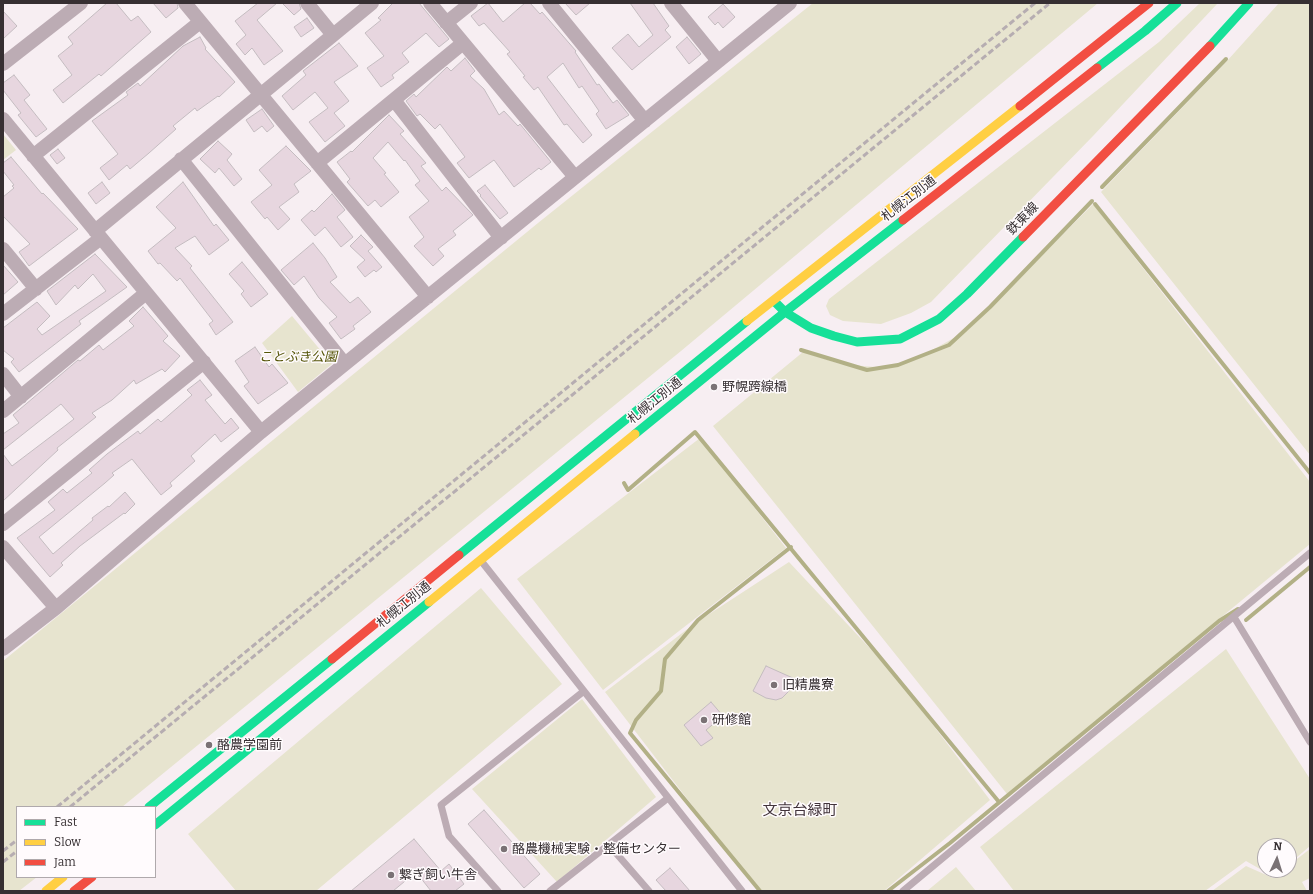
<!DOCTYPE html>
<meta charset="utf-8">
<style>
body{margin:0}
#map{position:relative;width:1313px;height:894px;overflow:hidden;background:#f7eef2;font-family:Bitter,serif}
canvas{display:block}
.frame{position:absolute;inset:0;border:4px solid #362f32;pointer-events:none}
.legend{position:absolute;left:16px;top:806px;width:140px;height:72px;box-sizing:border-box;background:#fffbfd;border:1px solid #afa9ac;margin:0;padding:5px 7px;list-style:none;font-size:12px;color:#362f32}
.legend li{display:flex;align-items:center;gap:8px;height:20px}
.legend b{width:20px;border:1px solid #afa9ac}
.north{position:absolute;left:1257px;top:838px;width:40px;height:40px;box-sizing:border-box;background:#fffbfd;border:1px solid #afa9ac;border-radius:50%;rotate:4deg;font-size:11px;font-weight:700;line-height:16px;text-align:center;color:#362f32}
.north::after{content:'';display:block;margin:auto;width:14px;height:18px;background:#7a7275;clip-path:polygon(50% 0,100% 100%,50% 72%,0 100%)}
</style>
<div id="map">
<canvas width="1313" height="894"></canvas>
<div class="frame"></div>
<ul class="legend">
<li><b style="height:5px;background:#16e098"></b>Fast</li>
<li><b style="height:5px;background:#ffcf43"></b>Slow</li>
<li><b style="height:5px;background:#f24e42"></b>Jam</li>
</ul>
<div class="north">N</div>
</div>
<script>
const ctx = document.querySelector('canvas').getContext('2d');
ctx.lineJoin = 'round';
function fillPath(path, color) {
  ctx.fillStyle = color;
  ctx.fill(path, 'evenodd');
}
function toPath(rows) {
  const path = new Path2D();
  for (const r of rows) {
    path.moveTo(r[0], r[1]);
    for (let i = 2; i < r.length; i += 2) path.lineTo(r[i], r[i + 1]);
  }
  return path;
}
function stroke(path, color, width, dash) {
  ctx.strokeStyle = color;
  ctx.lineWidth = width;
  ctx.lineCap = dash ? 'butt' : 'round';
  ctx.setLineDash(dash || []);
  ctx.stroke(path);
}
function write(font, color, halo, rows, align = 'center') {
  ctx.font = font + ' Bitter,"Noto Sans JP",serif';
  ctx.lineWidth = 3;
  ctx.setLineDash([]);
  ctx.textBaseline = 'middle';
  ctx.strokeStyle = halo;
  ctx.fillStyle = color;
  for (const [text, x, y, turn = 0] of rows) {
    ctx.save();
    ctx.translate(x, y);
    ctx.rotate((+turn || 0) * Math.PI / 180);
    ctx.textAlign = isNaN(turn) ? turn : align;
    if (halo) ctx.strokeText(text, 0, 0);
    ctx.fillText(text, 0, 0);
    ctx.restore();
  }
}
const green = toPath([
 [813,3,1098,3,681,351,122,807,17,807,17,877,37,877,19,891,3,891,3,661,538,223],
 [1200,3,1218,3,1093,136,931,302,911,313,881,324,843,321,830,315,826,306,829,299,1159,42],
 [1279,3,1310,3,1310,455,1101,192,1227,61],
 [3,134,16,150,3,160],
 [1093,204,1310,482,1310,544,1007,794,713,426,803,352,840,364,887,368,918,358,968,330],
 [292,316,332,364,298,392,262,343],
 [700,438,786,548,603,690,517,579],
 [789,562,895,675,990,800,884,891,758,891,605,692,694,624],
 [481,588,562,684,316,891,236,891,188,834],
 [1226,649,1310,779,1310,846,1289,864,1289,846,1265,846,1265,870,1289,870,1289,865,1310,849,1310,878,1302,882,1307,891,1212,891,1246,866,1273,878,1274,877,1246,861,1205,891,1014,891,980,847],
 [582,699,656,797,557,882,472,789],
 [956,867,976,891,927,891]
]);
const stream = toPath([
 [1102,187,1226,59],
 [1095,204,1310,473],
 [801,350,867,370,898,365,949,345,990,307,1092,201],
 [624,483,628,490,695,432,999,802],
 [1246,620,1310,567],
 [760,891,630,733,636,720,661,691,665,659,698,620,791,547],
 [888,891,950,843,1219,621,1238,609]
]);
const building = toPath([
 [107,3,116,3,131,21,138,16,151,32,101,76,99,74,63,103,53,90,72,75,58,56,73,44,68,37,107,3],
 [153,3,177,3,178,8,166,18,153,3],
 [258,3,277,3,257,20,283,51,264,65,252,48,245,55,236,44,246,35,235,21,258,3],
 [282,3,299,3,301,9,294,15,282,3],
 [393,3,419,3,449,39,439,47,426,33,402,53,409,62,392,75,394,78,381,87,367,68,384,56,365,33,381,20,378,18,393,3],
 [488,3,503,22,525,3,530,3,540,14,542,12,576,51,575,52,597,85,599,84,613,103,617,100,629,115,606,129,596,114,599,111,582,86,579,88,563,63,547,77,592,135,583,143,567,124,564,125,538,87,534,90,523,77,525,76,507,54,510,52,484,23,479,26,471,16,488,3],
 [565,3,590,3,576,15,565,3],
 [630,3,653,3,669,26,665,30,671,37,632,70,612,48,628,34,639,47,653,35,630,3],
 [723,4,735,17,723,28,718,22,715,25,708,17,723,4],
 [3,11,17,26,3,39,3,11],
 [307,18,314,28,301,37,294,27,307,18],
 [200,37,206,48,205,49,235,82,219,97,218,96,197,111,195,108,173,126,176,129,149,153,130,169,127,165,109,180,100,168,118,154,92,121,128,95,126,92,138,83,140,86,183,46,200,37],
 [687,37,701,54,689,64,676,47,687,37],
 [339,43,358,66,334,82,349,101,334,113,345,126,325,142,309,122,328,108,315,92,293,110,282,96,306,75,303,71,339,43],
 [465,58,475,71,470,76,484,89,499,115,504,111,518,126,520,124,551,162,541,170,539,168,514,187,494,160,469,178,457,163,465,157,440,124,435,129,420,114,417,116,406,101,414,94,416,97,447,67,451,71,465,58],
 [14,75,30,95,24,100,47,129,36,137,18,115,21,113,3,90,3,83,14,75],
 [262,109,274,126,267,132,262,126,254,132,246,120,262,109],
 [389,115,404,131,400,134,426,163,421,166,442,191,446,187,473,215,453,231,456,235,438,249,444,256,433,266,414,246,424,237,409,217,429,201,415,185,420,181,405,160,404,161,388,142,373,158,386,173,384,174,399,192,381,207,375,200,368,206,347,182,350,179,337,162,351,151,352,152,389,115],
 [218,141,232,154,227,160,242,179,234,186,219,168,215,173,200,159,218,141],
 [286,146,311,171,294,184,299,192,279,207,290,219,278,230,267,217,265,219,251,202,272,185,259,170,286,146],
 [58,149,65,158,57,164,50,155,58,149],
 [11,157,42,194,43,193,78,229,29,266,19,252,30,244,3,216,3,197,14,188,12,186,14,185,3,171,3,163,11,157],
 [102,182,110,193,96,204,88,193,102,182],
 [183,182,214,226,216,224,229,240,209,255,195,236,175,248,192,266,190,268,233,322,216,335,209,324,213,321,180,278,177,281,160,263,158,264,148,251,176,228,156,207,183,182],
 [485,185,508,213,500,219,480,196,481,195,477,191,485,185],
 [332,194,345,210,337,217,353,237,341,247,325,227,315,236,301,220,312,210,314,212,332,194],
 [361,235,373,247,368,251,382,267,376,272,374,270,365,277,357,267,365,260,350,246,361,235],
 [313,243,325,258,337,277,330,282,350,303,358,297,371,312,353,326,355,329,341,339,329,323,337,317,319,298,304,276,294,285,281,270,313,243],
 [95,254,127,287,79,321,81,324,19,372,11,362,14,359,3,350,3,328,37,302,50,316,37,329,42,335,106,291,93,274,78,289,75,285,56,305,47,291,95,254],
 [242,262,268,294,251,307,241,294,244,291,229,274,242,262],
 [3,265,18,282,3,295,3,265],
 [143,307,168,336,163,341,180,356,165,372,162,369,136,384,134,380,112,400,92,413,96,417,57,448,58,450,3,501,3,454,12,466,74,419,61,404,3,450,3,434,19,423,13,415,78,360,80,361,99,345,103,350,134,326,129,321,143,307],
 [255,347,269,367,272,364,288,383,258,404,244,386,249,382,235,361,255,347],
 [200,380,212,395,205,400,225,424,231,418,239,428,221,442,215,434,191,456,195,461,170,483,172,486,161,495,132,459,112,473,114,475,105,483,39,537,53,554,93,520,92,518,108,506,109,507,125,492,135,504,125,514,124,513,80,546,61,563,63,565,50,577,17,538,55,510,48,502,63,489,67,493,92,473,89,470,107,454,138,431,140,434,158,419,161,422,192,395,187,390,200,380],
 [766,666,795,679,790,690,782,698,776,700,766,698,753,691,766,666],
 [711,702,723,716,706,730,713,738,701,746,684,725,711,702],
 [484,810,540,874,524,888,468,824,484,810],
 [414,839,441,871,449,864,464,884,455,891,431,891,416,872,393,891,351,891,414,839],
 [670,868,690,891,666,891,656,880,670,868]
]);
const lane = toPath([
 [482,562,742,891],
 [1234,617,1310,742],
 [609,845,649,891],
 [498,891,449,836,441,805,584,691],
 [550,891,668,798],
 [903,891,1310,553]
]);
const street = toPath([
 [185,3,428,297],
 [307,3,333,35],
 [430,3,575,177],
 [549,3,645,121],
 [671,3,718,61],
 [446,23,471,3],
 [3,64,81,3],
 [394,100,501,238],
 [3,119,261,432],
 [33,156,200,22],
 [181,159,345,364],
 [317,163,463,43],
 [95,231,372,3],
 [3,249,36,289],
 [3,314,101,238],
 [3,374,21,397],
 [3,411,146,293],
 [3,524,204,362],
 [3,547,56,608],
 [3,649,56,608,261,432,790,3]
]);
const fast = toPath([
 [1210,46,1249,3],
 [1097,68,1145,31,1177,3],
 [774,301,785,312,811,328,834,336,857,342,900,339,939,319,967,294,1023,237],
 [635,434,785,312,903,220],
 [459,555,747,321],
 [149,807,332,659],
 [155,825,429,602]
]);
const slow = toPath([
 [747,321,1020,106],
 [429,602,635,434],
 [46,891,63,877]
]);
const jam = toPath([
 [1020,106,1149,3],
 [903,220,1097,68],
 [1023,237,1210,46],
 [332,659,459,555],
 [74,891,92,877]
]);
const rail = toPath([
 [57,807,1035,3],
 [70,807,1050,3],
 [3,851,17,840],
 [3,862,17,851]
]);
const markers = [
 [714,387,4,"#7a7275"],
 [774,685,4,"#7a7275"],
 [704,720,4,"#7a7275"],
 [209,745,4,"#7a7275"],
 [504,849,4,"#7a7275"],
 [391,875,4,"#7a7275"]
];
const streetNames = [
 ["札幌江別通",909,199,-38],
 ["鉄東線",1023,219,-46],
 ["札幌江別通",655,401,-39],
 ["札幌江別通",404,605,-39]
];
const parkNames = [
 ["ことぶき公園",298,357]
];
const poiNames = [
 ["野幌跨線橋",722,387],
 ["旧精農寮",782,685],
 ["研修館",712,720],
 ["酪農学園前",217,745],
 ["酪農機械実験・整備センター",512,849],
 ["繋ぎ飼い牛舎",399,875]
];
const quarterNames = [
 ["文京台緑町",800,811]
];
fillPath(green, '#e7e4cf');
stroke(stream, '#b2b086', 4);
fillPath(building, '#e7d6df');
stroke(building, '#c4bcc0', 1);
stroke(lane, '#bcacb4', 7);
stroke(street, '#bcacb4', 14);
stroke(fast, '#16e098', 9);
stroke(slow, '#ffcf43', 9);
stroke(jam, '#f24e42', 9);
stroke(rail, '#b6adb1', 3, [6, 3]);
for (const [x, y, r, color] of markers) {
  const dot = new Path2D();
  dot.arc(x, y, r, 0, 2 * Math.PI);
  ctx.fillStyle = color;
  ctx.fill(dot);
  stroke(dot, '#fffbfd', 1.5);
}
write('13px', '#362f32', '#fffbfd', streetNames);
write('italic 13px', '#555508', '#fffbfd', parkNames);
write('13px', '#362f32', '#fffbfd', poiNames, 'left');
write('15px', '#42343b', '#fffbfd', quarterNames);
</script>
